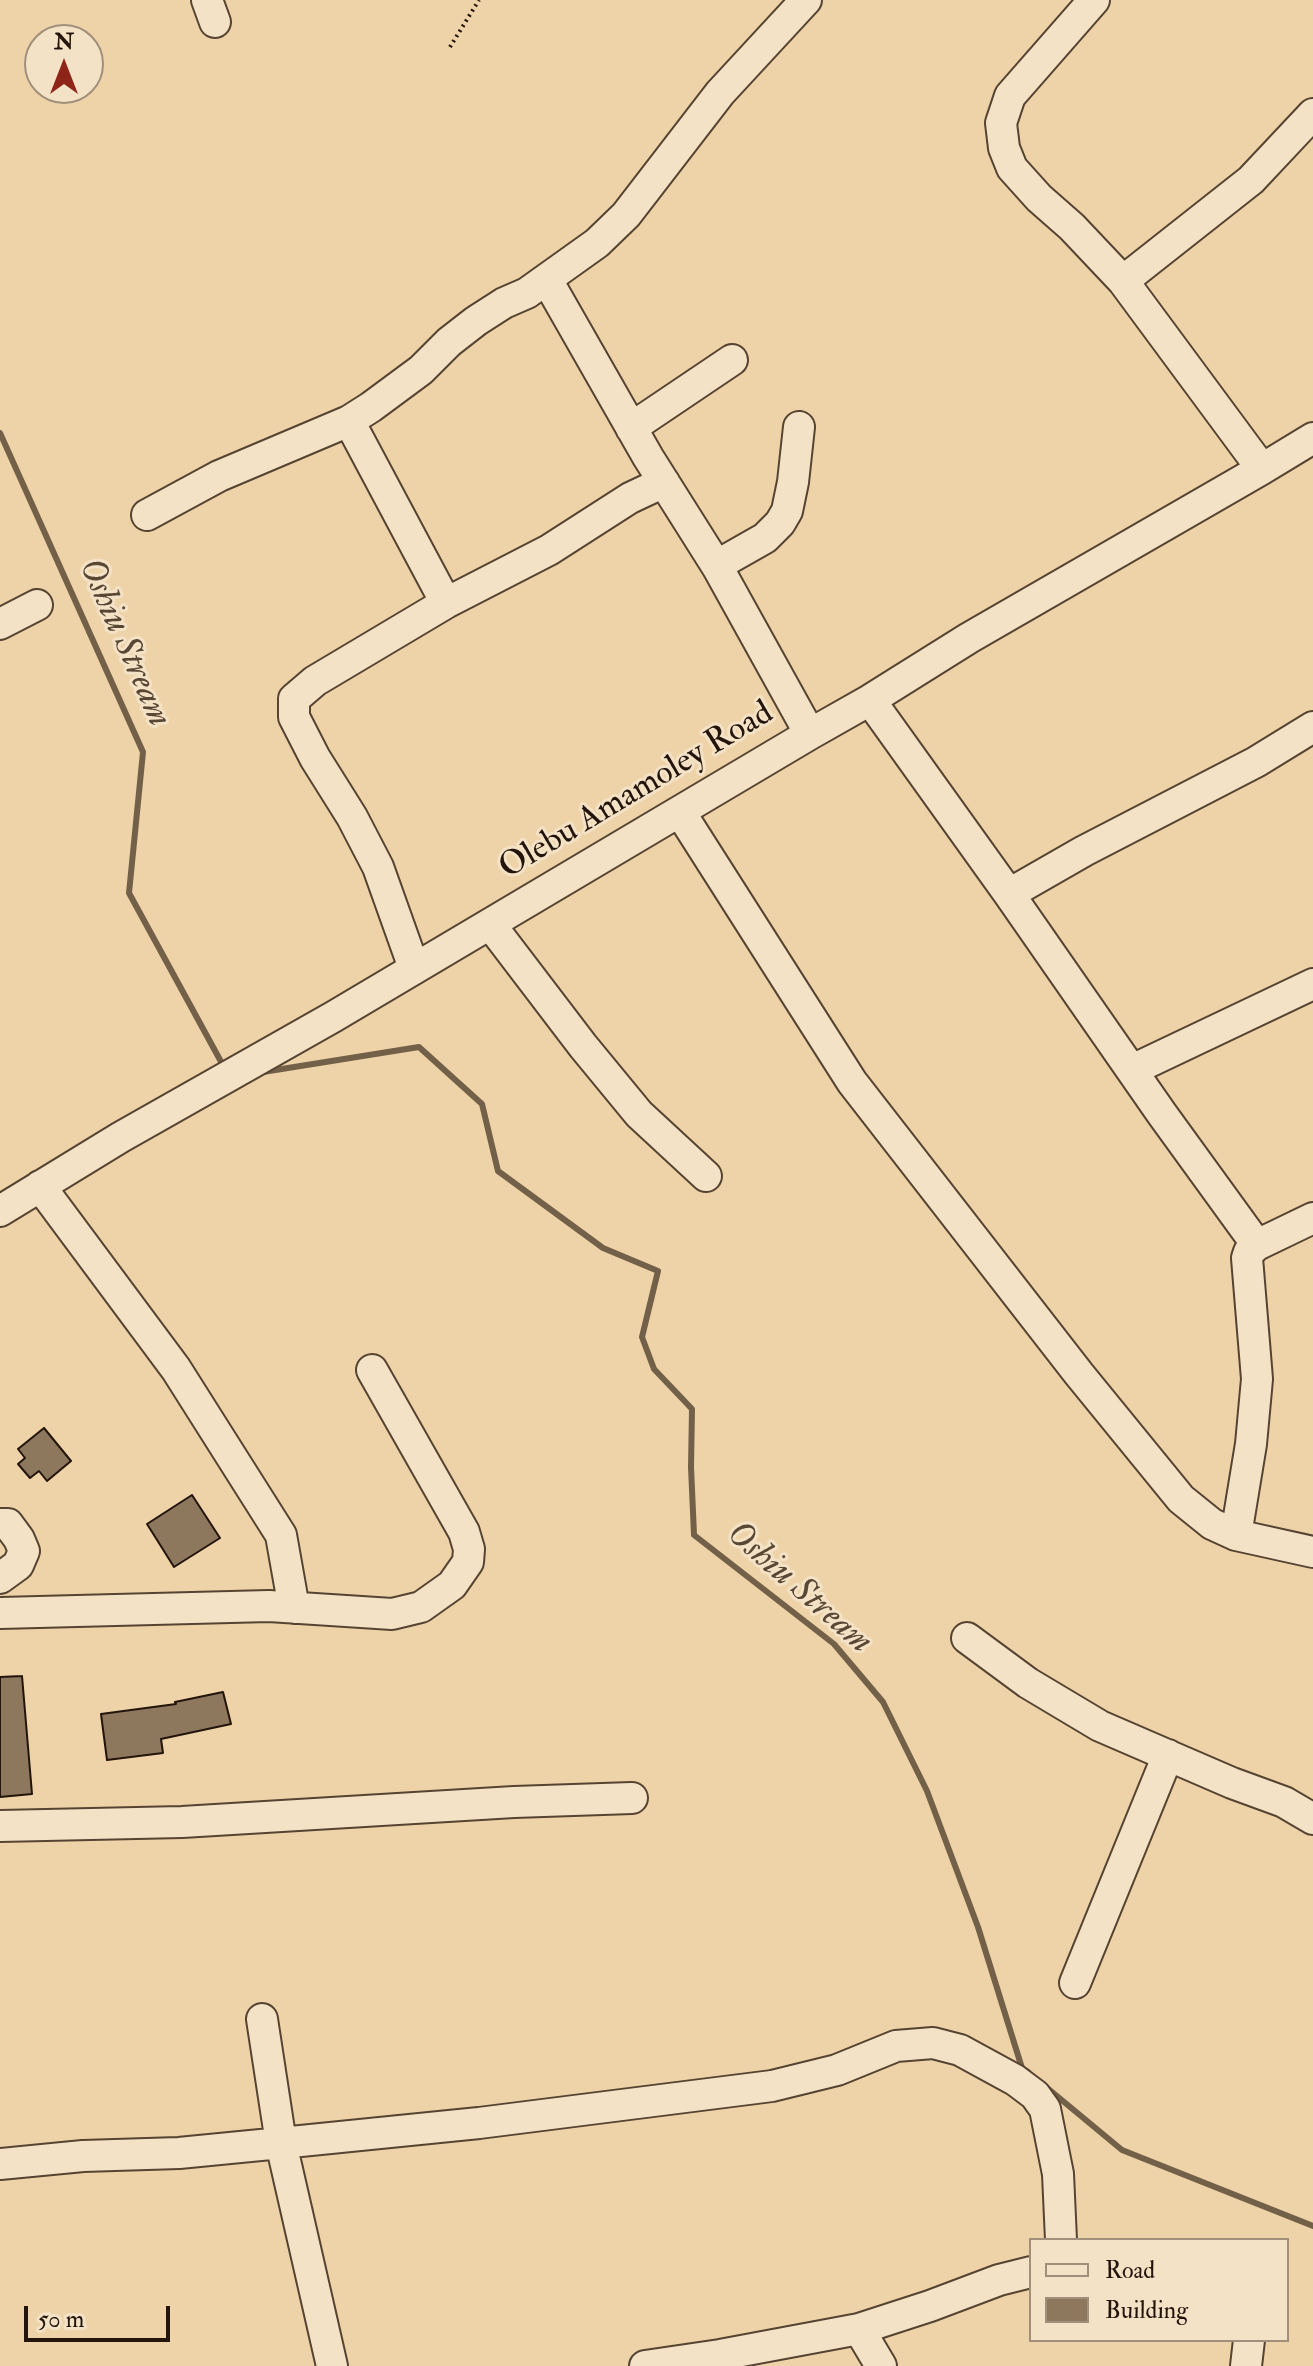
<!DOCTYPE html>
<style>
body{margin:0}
#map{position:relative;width:1313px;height:2366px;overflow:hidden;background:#eed2a8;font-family:"IM FELL Double Pica",serif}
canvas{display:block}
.legend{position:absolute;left:1029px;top:2238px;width:260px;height:104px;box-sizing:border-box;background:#f4e2c6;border:2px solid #a0907b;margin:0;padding:10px 14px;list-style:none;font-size:24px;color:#23150b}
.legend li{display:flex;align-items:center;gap:16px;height:40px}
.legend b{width:40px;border:2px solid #a0907b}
.north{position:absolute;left:24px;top:24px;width:80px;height:80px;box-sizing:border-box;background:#f4e2c6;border:2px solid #a0907b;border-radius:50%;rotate:0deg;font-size:22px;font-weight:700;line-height:32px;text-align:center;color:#23150b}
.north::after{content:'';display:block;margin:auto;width:28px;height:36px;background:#8f2418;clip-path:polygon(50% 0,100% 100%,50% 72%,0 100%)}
.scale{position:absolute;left:24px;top:2306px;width:146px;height:36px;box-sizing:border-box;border:4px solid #23150b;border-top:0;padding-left:10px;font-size:24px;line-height:28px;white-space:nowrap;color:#23150b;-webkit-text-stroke:6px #f4e2c6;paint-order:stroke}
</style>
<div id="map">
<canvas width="1313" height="2366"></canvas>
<ul class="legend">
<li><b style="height:10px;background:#f4e2c6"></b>Road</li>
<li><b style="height:22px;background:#8d775d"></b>Building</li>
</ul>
<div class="north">N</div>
<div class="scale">50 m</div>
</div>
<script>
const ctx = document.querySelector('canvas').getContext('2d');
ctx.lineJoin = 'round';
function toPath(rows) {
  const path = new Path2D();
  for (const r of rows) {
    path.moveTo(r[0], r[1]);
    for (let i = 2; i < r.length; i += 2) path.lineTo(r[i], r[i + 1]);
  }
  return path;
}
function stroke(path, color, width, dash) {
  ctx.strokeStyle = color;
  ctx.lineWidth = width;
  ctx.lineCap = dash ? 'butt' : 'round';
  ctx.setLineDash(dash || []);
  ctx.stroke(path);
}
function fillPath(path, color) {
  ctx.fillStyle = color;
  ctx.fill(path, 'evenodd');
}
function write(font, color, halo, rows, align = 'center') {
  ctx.font = font + ' "IM FELL Double Pica",serif';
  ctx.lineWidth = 6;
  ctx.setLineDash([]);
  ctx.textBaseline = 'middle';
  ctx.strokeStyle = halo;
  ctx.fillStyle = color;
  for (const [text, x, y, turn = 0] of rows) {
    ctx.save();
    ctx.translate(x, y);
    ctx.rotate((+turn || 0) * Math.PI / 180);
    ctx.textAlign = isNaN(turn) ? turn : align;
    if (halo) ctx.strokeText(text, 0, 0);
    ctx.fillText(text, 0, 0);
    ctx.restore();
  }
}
const stream = toPath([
 [0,433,143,752,129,893,225,1069],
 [263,1072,419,1047,482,1104,498,1171,603,1248,658,1271,642,1337,654,1369,692,1409,691,1467,694,1535,834,1644,883,1702,927,1791,978,1927,1022,2068,1028,2072],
 [1046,2087,1122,2150,1313,2226]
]);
const building = toPath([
 [44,1428,71,1461,47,1481,39,1471,30,1478,18,1464,25,1458,18,1449,44,1428],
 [192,1495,220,1538,174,1567,147,1524,192,1495],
 [22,1676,32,1794,0,1797,0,1677,22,1676],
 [223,1692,231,1724,161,1739,163,1753,107,1760,101,1714,176,1704,175,1702,223,1692]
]);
const path = toPath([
 [450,47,479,0]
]);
const minor = toPath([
 [207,0,215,22],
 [1094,0,1010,96,1001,123,1004,148,1012,168,1039,198,1072,227,1123,281,1262,469],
 [547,280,648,457,718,568,810,734],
 [1123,281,1251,180,1313,114],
 [349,421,446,603],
 [631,428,732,360],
 [147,515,219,476,349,421,371,407,421,370,449,342,476,321,504,303,527,293,597,243,626,215,720,93,806,0],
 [718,568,728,559,765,538,780,523,787,511,793,482,799,427],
 [0,624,37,605],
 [870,700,1009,894,1162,1114,1257,1245],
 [680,812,852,1082,1079,1374,1181,1499,1212,1524,1236,1535,1313,1552],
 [1009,894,1084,851,1256,762,1313,727],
 [490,924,583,1046,639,1114,706,1176],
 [414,968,378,867,352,817,315,758,294,717,294,699,315,681,446,603,549,550,630,498,664,482],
 [1132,1070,1313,984],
 [40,1186,176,1369,281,1535,294,1608],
 [0,1211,121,1137,333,1017,810,734,870,700,969,638,1262,469,1313,438],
 [0,1524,8,1524,19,1539,24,1551,18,1565,0,1578],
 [1236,1535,1251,1444,1257,1379,1247,1258,1249,1252,1257,1245,1313,1218],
 [0,1613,269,1606,392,1614,421,1607,452,1585,468,1562,469,1549,464,1532,372,1370],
 [967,1638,1028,1683,1100,1726,1232,1783,1284,1802,1313,1819],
 [0,1826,182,1822,514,1802,632,1798],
 [1075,1983,1168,1755],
 [262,2019,281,2143,332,2366],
 [0,2164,83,2156,179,2153,281,2143,479,2123,772,2086,837,2070,896,2046,933,2043,960,2050,1015,2080,1035,2095,1045,2109,1058,2174,1061,2240],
 [859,2329,881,2366],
 [645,2366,720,2355,859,2329,930,2306,999,2280,1031,2272],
 [1246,2366,1249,2340]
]);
const streetNames = [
 ["Olebu Amamoley Road",637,792,-31]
];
const waterNames = [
 ["Oshiu Stream",123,643,66],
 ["Oshiu Stream",798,1589,41]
];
stroke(stream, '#736049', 6);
fillPath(building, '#8d775d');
stroke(building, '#23150b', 2);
stroke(minor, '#564432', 34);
stroke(path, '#23150b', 4, [2, 4]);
stroke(minor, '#f4e2c6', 30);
write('34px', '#23150b', '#f4e2c6', streetNames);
write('italic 36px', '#594735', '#f4e2c6', waterNames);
</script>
